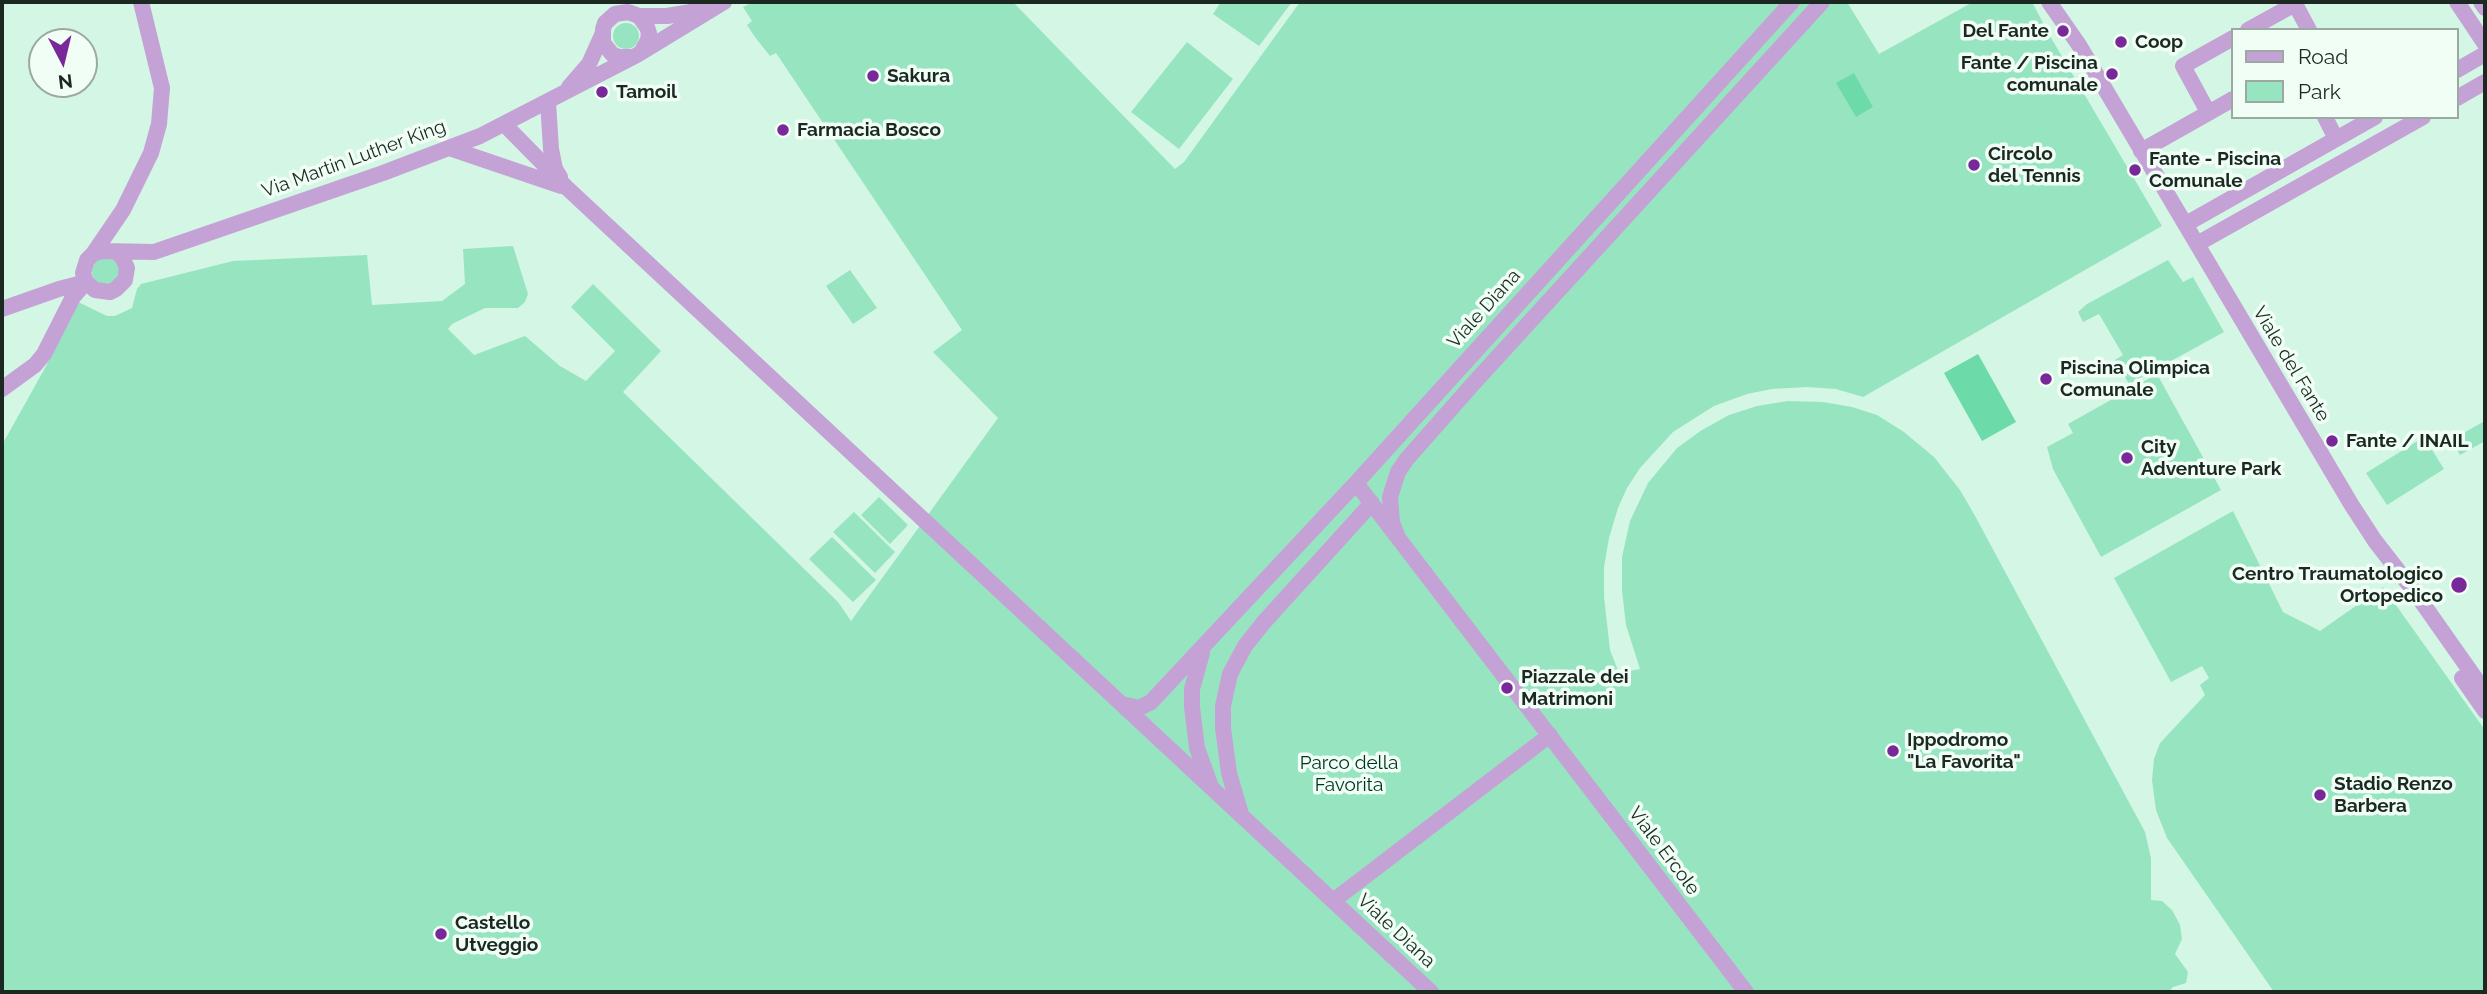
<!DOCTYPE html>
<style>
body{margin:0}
#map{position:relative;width:2487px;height:994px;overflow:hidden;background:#d4f6e4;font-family:Raleway,sans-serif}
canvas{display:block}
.frame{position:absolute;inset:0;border:4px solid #1c2923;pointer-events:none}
.legend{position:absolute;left:2231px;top:28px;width:228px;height:91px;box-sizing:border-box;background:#f0fef6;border:2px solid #9ba9a2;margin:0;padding:9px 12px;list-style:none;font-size:21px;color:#1c2923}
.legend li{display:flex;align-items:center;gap:14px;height:35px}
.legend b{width:35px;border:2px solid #9ba9a2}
.north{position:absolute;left:28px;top:28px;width:70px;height:70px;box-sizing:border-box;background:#f0fef6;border:2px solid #9ba9a2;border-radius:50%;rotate:173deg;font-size:19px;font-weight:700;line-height:28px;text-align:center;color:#1c2923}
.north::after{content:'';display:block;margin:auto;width:24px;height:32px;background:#792899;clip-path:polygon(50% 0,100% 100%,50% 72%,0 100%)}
</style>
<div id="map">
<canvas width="2487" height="994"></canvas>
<div class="frame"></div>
<ul class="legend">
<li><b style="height:9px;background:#c5a2d6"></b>Road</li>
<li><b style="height:19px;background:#97e5c0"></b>Park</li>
</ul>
<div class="north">N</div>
</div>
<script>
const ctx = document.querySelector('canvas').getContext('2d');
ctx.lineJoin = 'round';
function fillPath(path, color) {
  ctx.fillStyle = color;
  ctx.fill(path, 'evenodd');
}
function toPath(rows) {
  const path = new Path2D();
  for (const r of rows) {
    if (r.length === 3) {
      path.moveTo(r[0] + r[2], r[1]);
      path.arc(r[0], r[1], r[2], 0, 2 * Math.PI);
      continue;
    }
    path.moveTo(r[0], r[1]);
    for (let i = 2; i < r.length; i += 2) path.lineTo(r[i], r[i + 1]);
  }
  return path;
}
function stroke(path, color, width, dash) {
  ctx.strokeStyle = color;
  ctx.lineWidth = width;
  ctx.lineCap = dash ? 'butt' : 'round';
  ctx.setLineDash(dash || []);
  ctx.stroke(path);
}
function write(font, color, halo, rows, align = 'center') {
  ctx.font = font + ' Raleway,sans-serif';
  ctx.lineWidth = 7;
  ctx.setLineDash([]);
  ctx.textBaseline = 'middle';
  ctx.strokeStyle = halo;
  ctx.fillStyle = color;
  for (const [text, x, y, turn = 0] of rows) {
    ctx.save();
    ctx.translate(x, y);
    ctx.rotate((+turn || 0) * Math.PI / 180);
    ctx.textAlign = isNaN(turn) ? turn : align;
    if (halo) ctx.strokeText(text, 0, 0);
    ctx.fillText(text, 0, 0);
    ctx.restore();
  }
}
const green = toPath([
 [753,2,1013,2,1175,169,1184,162,1300,2,1847,2,1879,54,1973,2,2032,2,2050,36,2162,226,1863,397,1836,389,1807,387,1772,389,1747,394,1714,406,1673,432,1640,468,1627,488,1618,508,1609,538,1604,567,1604,597,1610,650,1619,673,1640,669,1626,625,1622,591,1622,557,1630,521,1648,483,1677,448,1702,430,1729,415,1757,406,1788,401,1823,402,1852,407,1877,415,1904,432,1934,457,1960,490,1974,514,2145,832,2151,858,2151,900,2162,901,2172,910,2180,925,2182,939,2175,954,2188,972,2186,983,2173,987,2168,992,2,992,2,445,45,368,78,302,107,316,115,316,132,308,137,289,141,284,233,261,367,255,372,305,442,301,465,284,463,249,513,246,528,294,525,302,518,308,485,308,452,324,448,329,474,355,525,336,560,366,586,381,615,351,571,307,593,284,661,351,623,392,838,602,851,621,998,418,933,352,962,330,776,53,770,56,755,37,747,25,752,21,743,7],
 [1221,2,1292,2,1259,46,1213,14],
 [626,36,13],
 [1187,42,1233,79,1179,149,1131,112],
 [106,272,14],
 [2168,260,2183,282,2193,277,2224,332,2129,384,2115,360,2123,355,2099,314,2083,322,2078,312,2087,304],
 [850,270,877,308,853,324,826,286],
 [2157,374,2221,490,2101,557,2053,469,2047,447,2073,433,2068,424],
 [2483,422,2485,426,2485,441,2460,455,2451,440],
 [2424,437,2444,469,2387,505,2366,473],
 [879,497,908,525,890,544,861,515],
 [2233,511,2283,612,2320,631,2383,587,2485,730,2485,992,2274,992,2167,838,2156,810,2152,780,2154,759,2160,743,2205,695,2200,685,2209,678,2202,666,2171,682,2114,578],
 [854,512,895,552,875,573,833,532],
 [832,537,876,580,853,602,809,559]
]);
const water = toPath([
 [1854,73,1873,107,1856,117,1836,83],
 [1978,354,2016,422,1982,441,1944,373]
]);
const minor = toPath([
 [2049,2,2079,45,2351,504,2375,541,2414,591,2485,692],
 [2294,2,2309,30],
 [2457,2,2485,44],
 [2481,2,2485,8],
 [639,16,647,27,649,33,648,40,642,51],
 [2248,30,2295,4],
 [632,57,618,57,612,54,603,43,603,29,605,23,615,14,628,12,639,16,667,16,703,10],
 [2457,70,2485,54],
 [569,87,589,64,602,35],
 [2457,98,2485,82],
 [548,102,551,149,555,169,560,177],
 [2208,112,2183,66,2233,38],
 [2325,117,2336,139],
 [505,125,567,188,1431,992],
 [449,148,561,186],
 [2141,151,2233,99],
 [2186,224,2375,117],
 [2197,244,2423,117],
 [117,253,122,257,127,268,125,280,116,289,110,292,95,290,86,282,83,273,87,260,93,254,102,251,154,252,383,173,480,136,637,55,724,2],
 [93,254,123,210,151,153,159,124,162,88,141,2],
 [2,309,59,289,86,282],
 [2,389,35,365,44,354,73,297,86,282],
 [1356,483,1746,992],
 [1397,535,1392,522,1390,497,1398,472,1406,460,1472,385,1822,2],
 [1202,653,1192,689,1192,707,1197,748,1210,784],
 [2462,678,2485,711],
 [1122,704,1139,708,1151,702,1356,483,1792,2],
 [1241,814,1229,773,1223,728,1223,706,1230,674,1245,646,1264,622,1372,503],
 [1333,901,1550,735]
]);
const markers = [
 [2063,31,7,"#792899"],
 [2121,42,7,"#792899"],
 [2112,74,7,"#792899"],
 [873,76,7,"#792899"],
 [602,92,7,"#792899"],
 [783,130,7,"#792899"],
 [1974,165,7,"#792899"],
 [2135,170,7,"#792899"],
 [2046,379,7,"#792899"],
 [2332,441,7,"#792899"],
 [2127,458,7,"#792899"],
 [2459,585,9,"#792899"],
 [1507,688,7,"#792899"],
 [1893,751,7,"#792899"],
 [2320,795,7,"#792899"],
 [441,934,7,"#792899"]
];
const poiNames = [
 ["Del Fante",2049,31,"right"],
 ["Coop",2135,42],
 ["Fante / Piscina",2098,63,"right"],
 ["comunale",2098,85,"right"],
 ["Sakura",887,76],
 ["Tamoil",616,92],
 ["Farmacia Bosco",797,130],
 ["Circolo",1988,154],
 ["del Tennis",1988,176],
 ["Fante - Piscina",2149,159],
 ["Comunale",2149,181],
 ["Piscina Olimpica",2060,368],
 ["Comunale",2060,390],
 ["Fante / INAIL",2346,441],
 ["City",2141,447],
 ["Adventure Park",2141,469],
 ["Centro Traumatologico",2443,574,"right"],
 ["Ortopedico",2443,596,"right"],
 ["Piazzale dei",1521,677],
 ["Matrimoni",1521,699],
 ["Ippodromo",1907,740],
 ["\"La Favorita\"",1907,762],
 ["Stadio Renzo",2334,784],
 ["Barbera",2334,806],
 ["Castello",455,923],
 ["Utveggio",455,945]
];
const streetNames = [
 ["Via Martin Luther King",354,159,-20],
 ["Viale Diana",1484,309,-48],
 ["Viale del Fante",2291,364,59],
 ["Viale Ercole",1664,851,53],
 ["Viale Diana",1396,931,43]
];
const parkNames = [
 ["Parco della",1349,763],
 ["Favorita",1349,785]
];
fillPath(green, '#97e5c0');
fillPath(water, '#6cdaa9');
stroke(minor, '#c5a2d6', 16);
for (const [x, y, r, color] of markers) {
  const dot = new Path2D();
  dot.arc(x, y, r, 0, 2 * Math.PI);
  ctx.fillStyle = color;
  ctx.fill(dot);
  stroke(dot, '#f0fef6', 2.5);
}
write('bold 19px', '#1c2923', '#f0fef6', poiNames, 'left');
write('19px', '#1c2923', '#f0fef6', streetNames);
write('19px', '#003220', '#f0fef6', parkNames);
</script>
